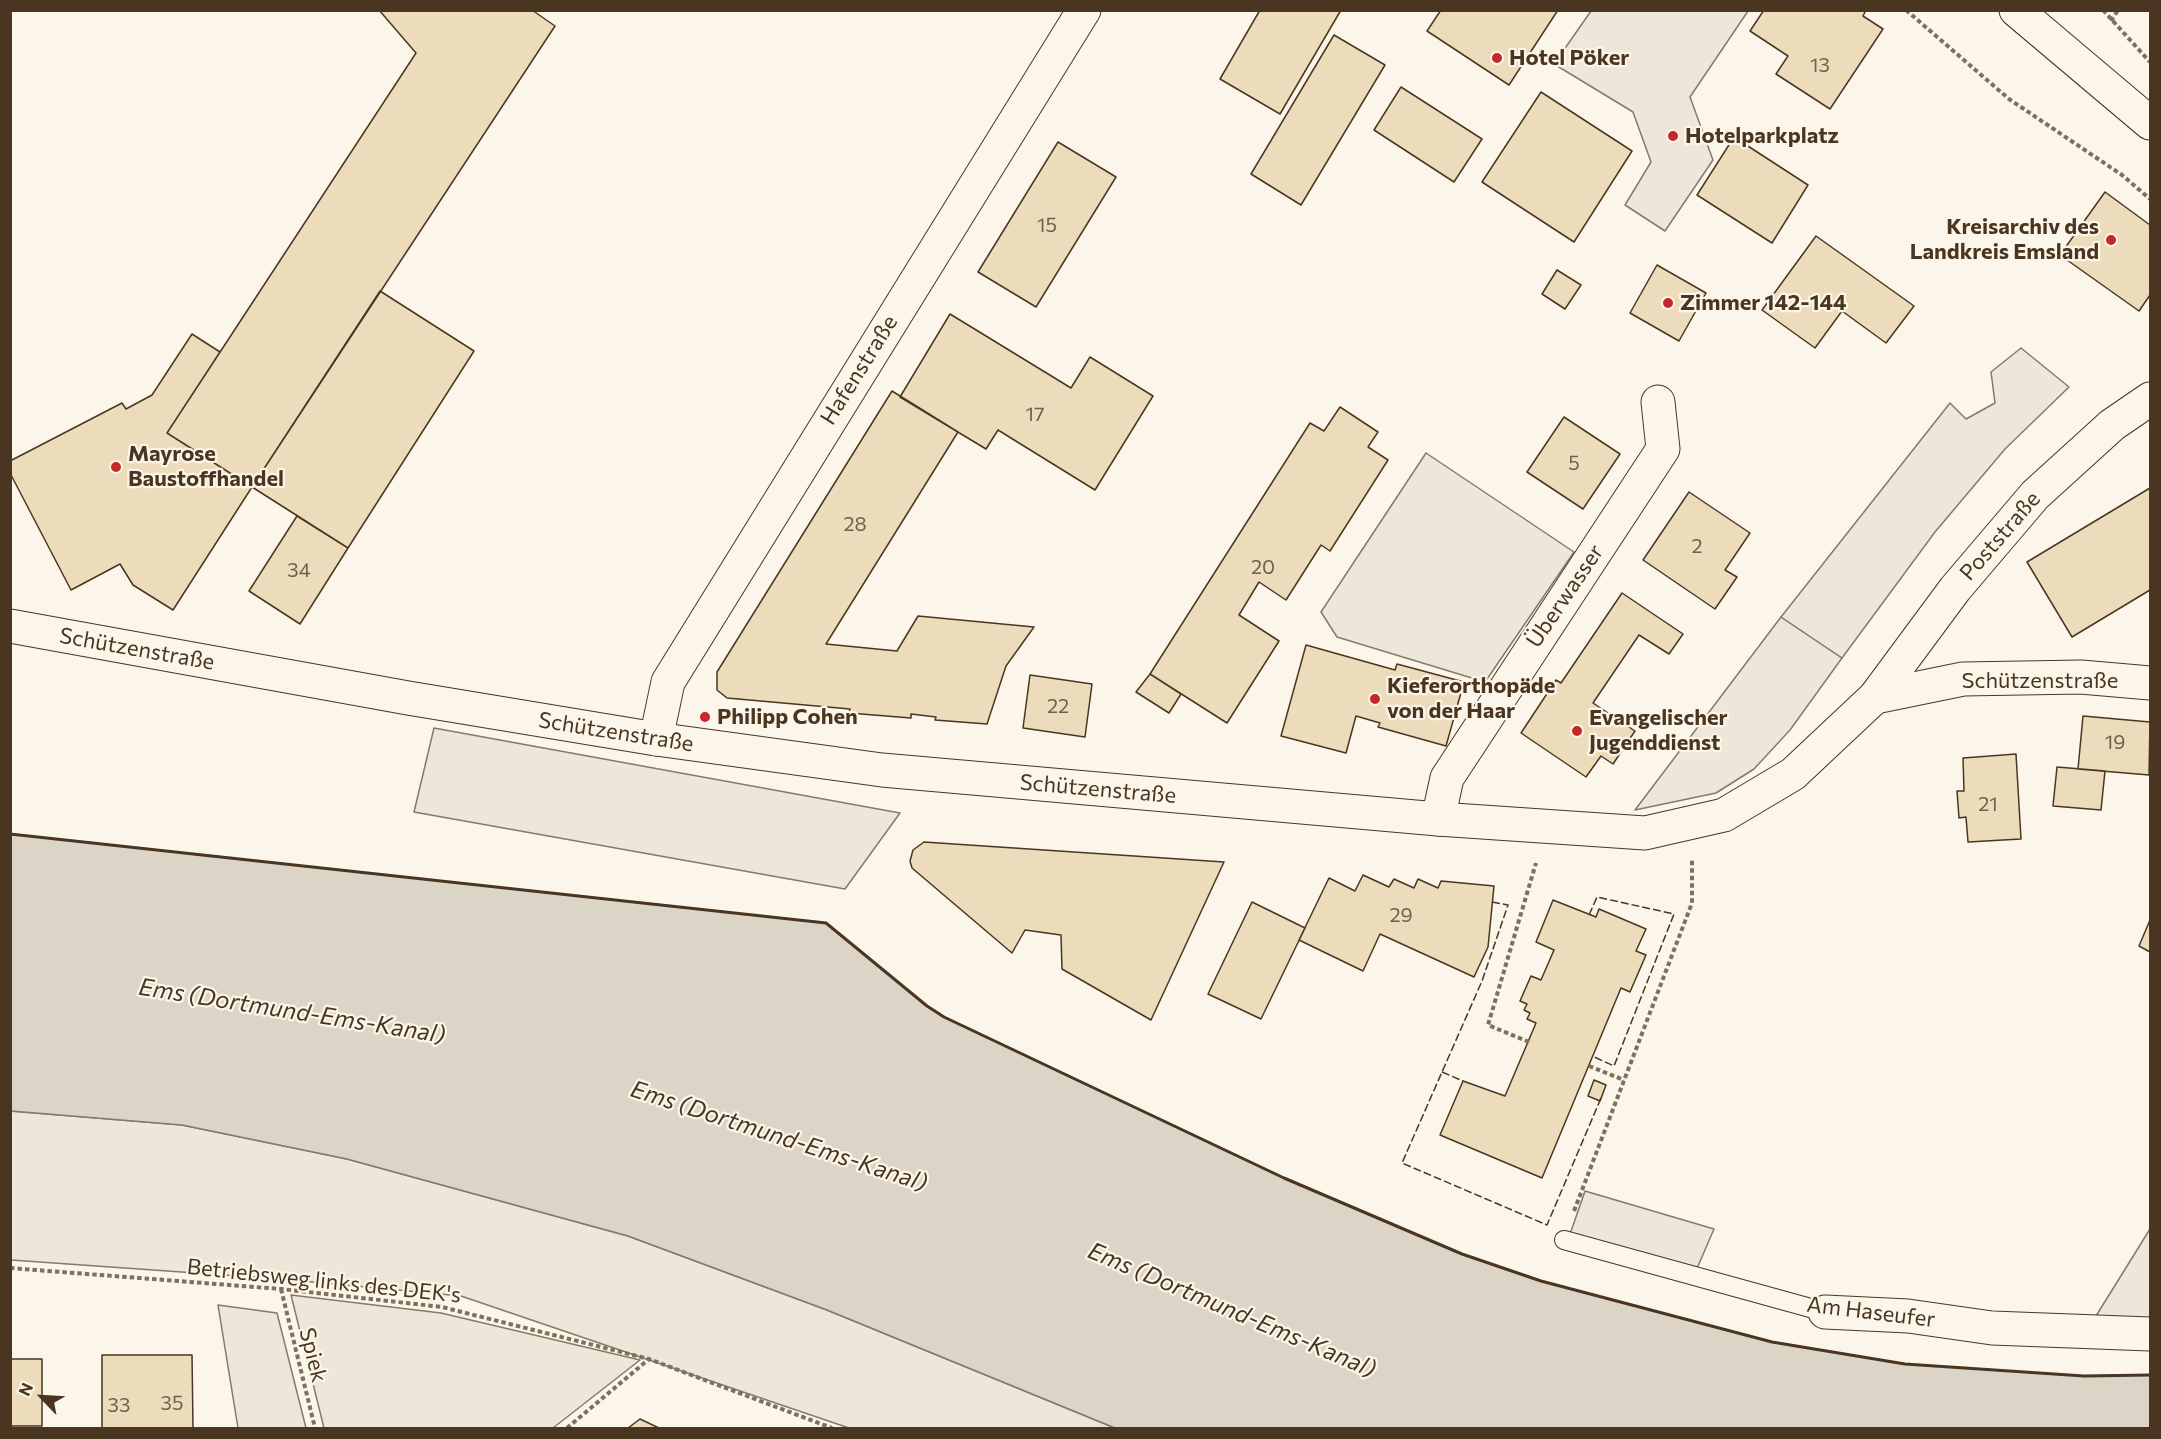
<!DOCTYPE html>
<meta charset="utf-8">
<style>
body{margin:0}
#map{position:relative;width:2161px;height:1439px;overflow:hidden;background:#fbf6e9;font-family:Commissioner,sans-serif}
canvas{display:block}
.frame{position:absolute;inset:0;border:12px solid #4a3520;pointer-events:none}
.north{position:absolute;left:12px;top:1367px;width:60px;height:60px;-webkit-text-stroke:4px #fbf6e9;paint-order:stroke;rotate:295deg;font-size:16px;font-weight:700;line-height:24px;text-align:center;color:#4a3520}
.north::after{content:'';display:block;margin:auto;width:21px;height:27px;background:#4a3520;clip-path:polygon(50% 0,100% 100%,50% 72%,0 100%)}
</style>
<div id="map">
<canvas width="2161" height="1439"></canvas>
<div class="frame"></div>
<div class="north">N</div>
</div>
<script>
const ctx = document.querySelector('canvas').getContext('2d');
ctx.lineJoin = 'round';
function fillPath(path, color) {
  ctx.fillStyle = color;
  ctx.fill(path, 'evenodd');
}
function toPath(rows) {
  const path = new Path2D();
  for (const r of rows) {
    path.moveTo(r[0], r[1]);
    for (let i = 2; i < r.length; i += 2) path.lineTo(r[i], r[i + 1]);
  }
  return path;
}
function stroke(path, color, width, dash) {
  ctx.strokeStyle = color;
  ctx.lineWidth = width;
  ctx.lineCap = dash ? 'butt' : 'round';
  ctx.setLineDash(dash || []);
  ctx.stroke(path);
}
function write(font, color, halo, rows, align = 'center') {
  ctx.font = font + ' Commissioner,sans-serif';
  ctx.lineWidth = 4.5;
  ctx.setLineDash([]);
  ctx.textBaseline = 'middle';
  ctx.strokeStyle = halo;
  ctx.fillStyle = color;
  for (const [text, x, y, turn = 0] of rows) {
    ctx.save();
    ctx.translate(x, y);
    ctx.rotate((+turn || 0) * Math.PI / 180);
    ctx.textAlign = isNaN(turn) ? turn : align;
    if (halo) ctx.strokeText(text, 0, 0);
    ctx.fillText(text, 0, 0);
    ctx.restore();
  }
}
const green = toPath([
 [1781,617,1842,658,1790,730,1754,769,1716,793,1635,810,1781,617],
 [10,1111,182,1125,347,1159,628,1236,827,1310,1115,1428,849,1428,461,1296,281,1279,11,1260,10,1111],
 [291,1295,441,1313,640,1360,553,1428,324,1428,291,1295],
 [218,1305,277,1313,306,1428,238,1428,218,1305]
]);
const parking = toPath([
 [1591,11,1748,11,1690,97,1713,160,1665,231,1625,205,1651,162,1633,112,1554,64,1591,11],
 [2021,348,2069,387,2005,449,1935,532,1842,658,1781,617,1950,403,1966,419,1995,403,1991,372,2021,348],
 [1426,453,1574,552,1485,682,1337,637,1321,612,1426,453],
 [434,728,900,813,845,889,414,812,434,728],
 [1585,1191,1714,1229,1695,1273,1569,1237,1585,1191],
 [2150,1229,2150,1318,2096,1316,2150,1229]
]);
const water = toPath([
 [11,834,826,923,927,1006,944,1017,1284,1178,1462,1254,1541,1281,1772,1342,1905,1364,2084,1376,2150,1375,2150,1428,1115,1428,827,1310,628,1236,347,1159,182,1125,11,1111,11,834]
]);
const building = toPath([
 [379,10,532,10,555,26,252,487,167,433,416,53,379,10],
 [1260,10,1341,10,1280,114,1220,79,1260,10],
 [1441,10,1558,10,1509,85,1427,31,1441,10],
 [1764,10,1866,10,1863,16,1883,29,1830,109,1776,74,1788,56,1750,31,1764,10],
 [1334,35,1385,65,1301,205,1251,174,1334,35],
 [1401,87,1482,139,1454,182,1374,130,1401,87],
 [1541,92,1632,151,1574,242,1482,182,1541,92],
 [1734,137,1808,185,1772,243,1697,195,1734,137],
 [1058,142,1116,177,1036,307,978,272,1058,142],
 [2105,192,2150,225,2150,295,2139,311,2060,255,2105,192],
 [1816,236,1914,306,1886,343,1842,311,1815,348,1762,310,1816,236],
 [1657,265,1706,293,1679,341,1630,313,1657,265],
 [1557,270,1581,285,1565,309,1542,294,1557,270],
 [380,291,474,351,348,548,252,487,380,291],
 [950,314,1071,388,1090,357,1153,396,1095,490,998,430,986,449,900,397,950,314],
 [192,334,220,352,167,433,252,487,173,610,133,585,120,564,71,590,10,473,10,461,122,403,126,409,152,395,192,334],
 [892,391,958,432,826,644,897,651,918,616,1034,627,1006,666,987,724,935,720,936,717,911,714,911,718,849,713,850,709,727,698,717,690,717,672,892,391],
 [1340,407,1378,432,1368,447,1388,460,1330,551,1321,545,1286,600,1259,582,1239,615,1279,641,1227,723,1150,674,1310,423,1324,431,1340,407],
 [1564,417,1620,454,1583,509,1527,472,1564,417],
 [2150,488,2150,590,2072,637,2027,562,2150,488],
 [1689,492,1750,533,1725,570,1737,577,1715,609,1643,560,1689,492],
 [297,516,348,548,300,624,249,591,297,516],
 [1622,593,1683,634,1669,654,1639,635,1593,703,1635,731,1613,764,1601,756,1586,777,1521,733,1556,680,1561,683,1622,593],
 [1306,645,1395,670,1397,664,1464,682,1446,746,1378,727,1380,723,1356,716,1346,753,1281,736,1306,645],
 [1150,674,1181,694,1169,713,1136,692,1150,674],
 [1030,675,1092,684,1085,737,1023,728,1030,675],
 [2083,716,2150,722,2149,775,2078,769,2083,716],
 [2016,754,2021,839,1968,842,1966,817,1959,818,1957,791,1964,791,1963,758,2016,754],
 [2057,767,2105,771,2101,810,2053,806,2057,767],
 [924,842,1224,862,1151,1020,1062,969,1061,935,1025,930,1012,953,912,868,910,861,913,850,924,842],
 [1363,875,1389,887,1394,879,1414,888,1418,879,1438,888,1441,881,1494,886,1488,947,1474,977,1380,934,1363,971,1299,940,1329,878,1355,891,1363,875],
 [1553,900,1596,917,1599,909,1646,929,1636,951,1646,955,1630,992,1621,988,1542,1178,1440,1135,1463,1081,1505,1096,1536,1023,1527,1019,1530,1013,1524,1010,1527,1004,1520,1001,1531,976,1541,980,1554,950,1536,942,1553,900],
 [1252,902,1305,928,1261,1019,1208,994,1252,902],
 [2150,920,2150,952,2139,946,2150,920],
 [1594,1080,1606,1085,1600,1101,1588,1096,1594,1080],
 [102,1355,192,1355,193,1428,102,1428,102,1355],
 [10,1359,42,1359,42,1426,10,1426,10,1359],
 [640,1419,659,1428,628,1428,640,1419]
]);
const path = toPath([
 [1906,10,2009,99,2122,175,2150,199],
 [2103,10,2150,62],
 [2111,21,2118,10],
 [1529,1042,1488,1025,1536,863],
 [1589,1066,1624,1080],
 [1574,1211,1692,903,1692,860],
 [10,1268,281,1289,442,1307,649,1359,832,1428],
 [281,1289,315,1428],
 [567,1428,649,1359]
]);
const lane = toPath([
 [1564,1240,1825,1312]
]);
const street = toPath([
 [1875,697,1963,679,2081,677,2150,683],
 [656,739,668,682,1084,10],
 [1438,819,1447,778,1663,449,1658,402],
 [1825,1312,1908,1316,1992,1328,2150,1334]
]);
const secondary = toPath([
 [2016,10,2150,123],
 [10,626,408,698,656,739,882,770,1438,819,1645,833,1724,815,1793,774,1875,697,1955,589,2035,495,2112,425,2150,399]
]);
const fence = toPath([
 [1492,902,1508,905,1482,981,1402,1163,1547,1225,1601,1098],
 [1589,915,1597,897,1674,914,1614,1066,1592,1056],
 [1442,1072,1463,1081]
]);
const wall = toPath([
 [10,834,826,923,927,1006,944,1017,1284,1178,1462,1254,1541,1281,1772,1342,1905,1364,2084,1376,2150,1375]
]);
const markers = [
 [1497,58,6,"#c62828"],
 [1673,136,6,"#c62828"],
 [2111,240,6,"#c62828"],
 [1668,303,6,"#c62828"],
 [116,467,6,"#c62828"],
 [1375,699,6,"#c62828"],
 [705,717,6,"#c62828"],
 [1577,731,6,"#c62828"]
];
const numberNames = [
 ["13",1820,65],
 ["15",1047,225],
 ["17",1035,414],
 ["5",1574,463],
 ["28",855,524],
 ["2",1697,546],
 ["20",1263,567],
 ["34",299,570],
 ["22",1058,706],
 ["19",2115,742],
 ["21",1988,804],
 ["29",1401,915],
 ["35",172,1403],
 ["33",119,1405]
];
const poiNames = [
 ["Hotel Pöker",1509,58],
 ["Hotelparkplatz",1685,136],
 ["Kreisarchiv des",2099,227,"right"],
 ["Landkreis Emsland",2099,252,"right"],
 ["Zimmer 142-144",1680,303],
 ["Mayrose",128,454],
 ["Baustoffhandel",128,479],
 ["Kieferorthopäde",1387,686],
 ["von der Haar",1387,711],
 ["Philipp Cohen",717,717],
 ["Evangelischer",1589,718],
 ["Jugenddienst",1589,743]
];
const streetNames = [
 ["Hafenstraße",859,370,-58],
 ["Poststraße",2000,536,-49],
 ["Überwasser",1565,596,-56],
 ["Schützenstraße",137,649,10],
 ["Schützenstraße",2040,681],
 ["Schützenstraße",616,732,9],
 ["Schützenstraße",1098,789,5],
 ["Betriebsweg links des DEK's",324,1281,6],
 ["Am Haseufer",1871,1312,7],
 ["Spiek",313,1355,76]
];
const waterNames = [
 ["Ems (Dortmund-Ems-Kanal)",292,1011,9],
 ["Ems (Dortmund-Ems-Kanal)",779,1136,18],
 ["Ems (Dortmund-Ems-Kanal)",1232,1310,23]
];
fillPath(green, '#ede6d9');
stroke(green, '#887966', 1.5);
fillPath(parking, '#ede7d9');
stroke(parking, '#887966', 1.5);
fillPath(water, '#dcd4c6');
stroke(water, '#887966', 1.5);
fillPath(building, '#ecdcbc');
stroke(building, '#4a3520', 1.5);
stroke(lane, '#4a3520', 20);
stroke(street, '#4a3520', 35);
stroke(secondary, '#4a3520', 35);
stroke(path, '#7f6f5c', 4, [4.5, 3]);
stroke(lane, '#fbf6e9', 18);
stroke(street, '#fbf6e9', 33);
stroke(secondary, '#fbf6e9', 33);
stroke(fence, '#4a3520', 1.5, [8, 3]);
stroke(wall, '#4a3520', 3);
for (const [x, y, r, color] of markers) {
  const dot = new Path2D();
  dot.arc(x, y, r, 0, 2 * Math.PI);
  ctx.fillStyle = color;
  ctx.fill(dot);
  stroke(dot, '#fbf6e9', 2);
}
write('20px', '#725f47', null, numberNames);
write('bold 22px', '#4a3520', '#fbf6e9', poiNames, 'left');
write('22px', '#4a3520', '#fbf6e9', streetNames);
write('italic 24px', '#4a3520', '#fbf6e9', waterNames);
</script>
